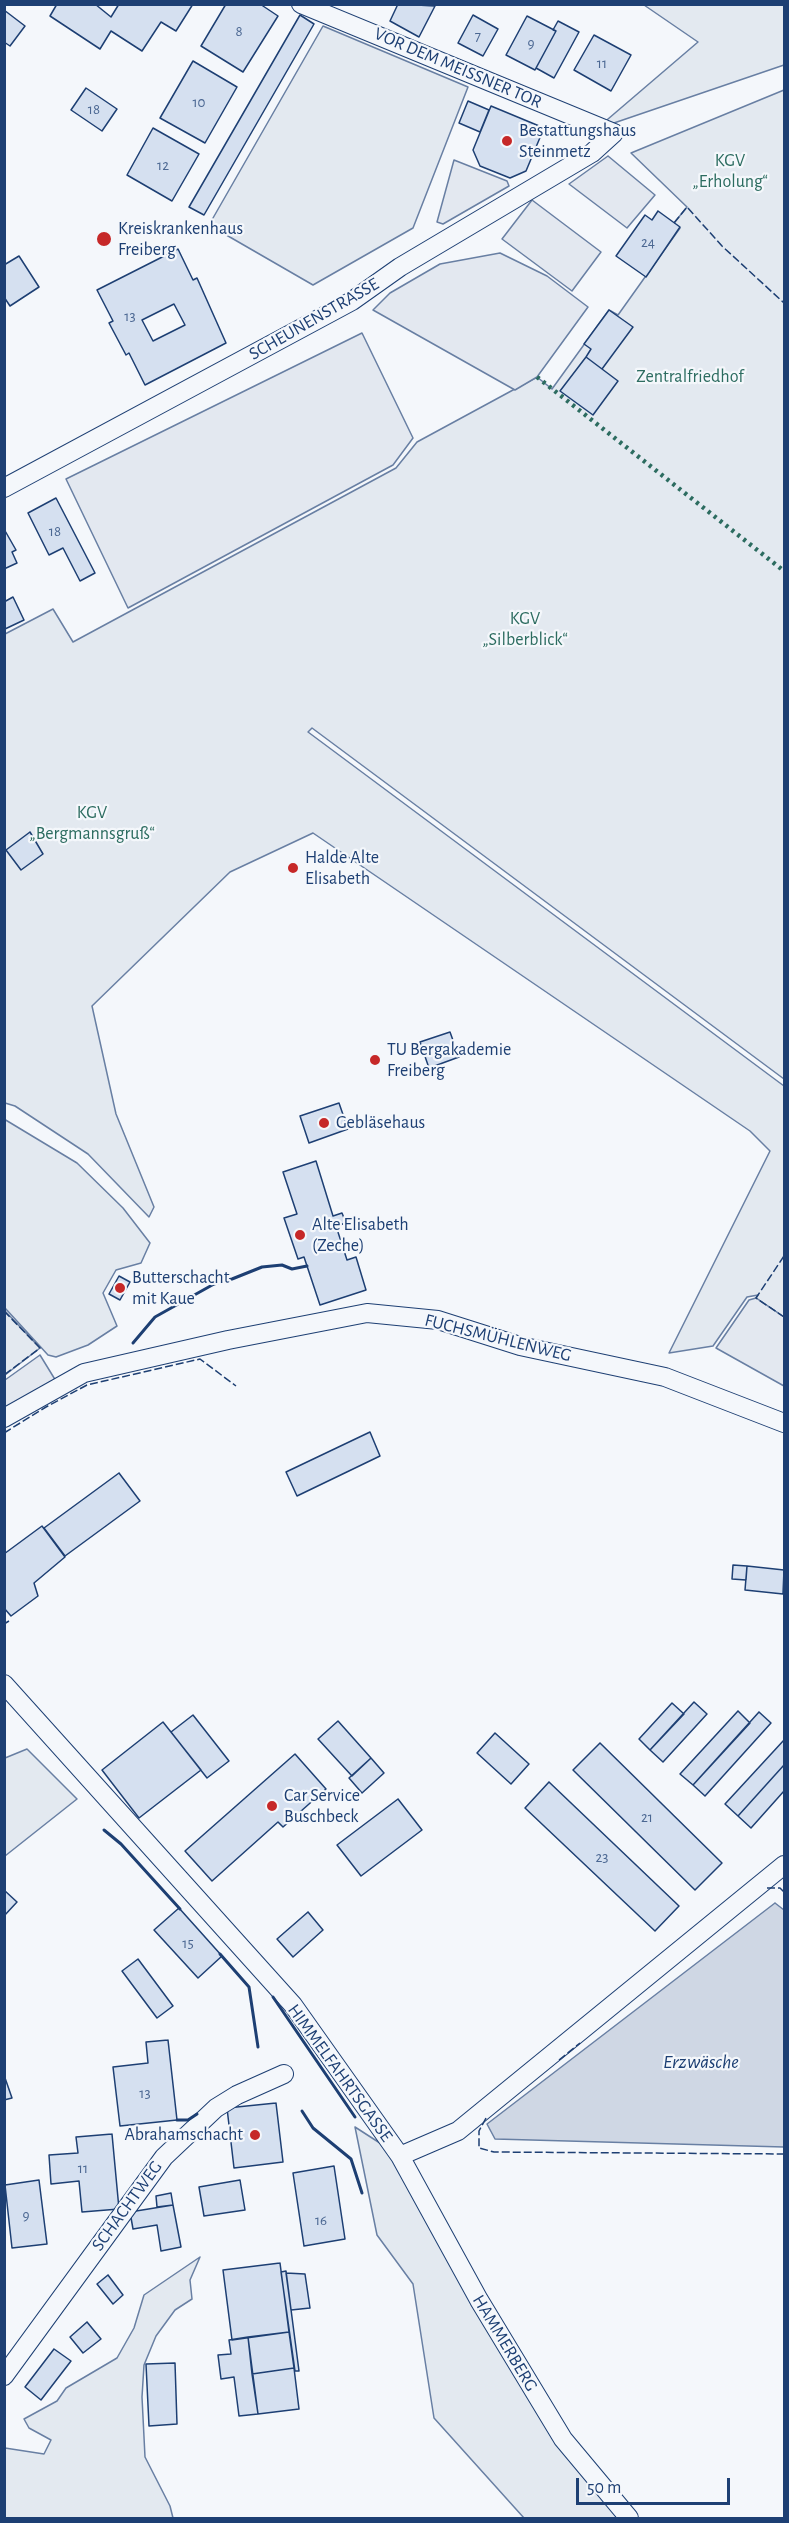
<!DOCTYPE html>
<meta charset="utf-8">
<style>
body{margin:0}
#map{position:relative;width:789px;height:2523px;overflow:hidden;background:#f4f7fb;font-family:"Alegreya Sans",sans-serif}
canvas{display:block}
.frame{position:absolute;inset:0;border:6px solid #1d3f73;pointer-events:none}
.scale{position:absolute;left:576px;top:2478px;width:154px;height:27px;box-sizing:border-box;border:3px solid #1d3f73;border-top:0;padding-left:8px;font-size:18px;line-height:21px;white-space:nowrap;color:#1d3f73;-webkit-text-stroke:4px #f4f7fb;paint-order:stroke}
</style>
<div id="map">
<canvas width="789" height="2523"></canvas>
<div class="frame"></div>
<div class="scale">50 m</div>
</div>
<script>
const ctx = document.querySelector('canvas').getContext('2d');
ctx.lineJoin = 'round';
function fillPath(path, color) {
  ctx.fillStyle = color;
  ctx.fill(path, 'evenodd');
}
function toPath(rows) {
  const path = new Path2D();
  for (const r of rows) {
    path.moveTo(r[0], r[1]);
    for (let i = 2; i < r.length; i += 2) path.lineTo(r[i], r[i + 1]);
  }
  return path;
}
function stroke(path, color, width, dash) {
  ctx.strokeStyle = color;
  ctx.lineWidth = width;
  ctx.lineCap = dash ? 'butt' : 'round';
  ctx.setLineDash(dash || []);
  ctx.stroke(path);
}
function write(font, color, halo, rows, align = 'center') {
  ctx.font = font + ' "Alegreya Sans",sans-serif';
  ctx.lineWidth = 4.5;
  ctx.setLineDash([]);
  ctx.textBaseline = 'middle';
  ctx.strokeStyle = halo;
  ctx.fillStyle = color;
  for (const [text, x, y, turn = 0] of rows) {
    ctx.save();
    ctx.translate(x, y);
    ctx.rotate((+turn || 0) * Math.PI / 180);
    ctx.textAlign = isNaN(turn) ? turn : align;
    if (halo) ctx.strokeText(text, 0, 0);
    ctx.fillText(text, 0, 0);
    ctx.restore();
  }
}
const green = toPath([
 [644,5,784,5,784,65,611,124,601,125,698,42,644,5],
 [323,26,468,87,413,228,313,285,209,225,323,26],
 [784,90,784,1079,312,728,308,732,784,1086,784,1317,756,1298,758,1295,747,1297,713,1346,669,1353,770,1151,750,1131,313,833,230,872,92,1006,116,1114,154,1207,149,1217,88,1154,15,1106,5,1103,5,634,53,609,73,642,396,468,417,442,537,377,552,389,609,310,618,315,680,228,674,223,687,207,631,153,784,90],
 [4,1119,77,1163,123,1208,150,1243,141,1263,116,1270,103,1293,117,1326,88,1345,56,1357,48,1355,5,1308,4,1119],
 [5,1311,40,1348,5,1375,5,1311],
 [27,1749,77,1799,5,1856,5,1758,27,1749],
 [355,2127,400,2156,563,2439,629,2518,524,2518,434,2418,413,2284,377,2235,355,2127],
 [200,2257,190,2280,192,2299,175,2310,156,2336,144,2365,142,2397,145,2457,170,2506,173,2518,5,2518,5,2448,44,2454,51,2440,29,2428,24,2419,57,2401,66,2388,117,2358,134,2328,144,2295,200,2257]
]);
const parking = toPath([
 [608,156,655,195,627,228,569,184,608,156],
 [454,160,507,181,509,186,443,224,437,222,454,160],
 [532,200,601,252,572,291,502,239,532,200],
 [500,253,547,276,588,307,537,377,515,390,373,310,390,293,440,264,500,253],
 [362,333,413,438,393,465,128,608,66,479,362,333],
 [756,1298,784,1317,784,1386,716,1348,749,1300,756,1298],
 [40,1355,59,1386,5,1418,5,1380,40,1355]
]);
const water = toPath([
 [775,1903,784,1910,784,2147,495,2139,487,2124,775,1903]
]);
const building = toPath([
 [57,4,95,4,111,17,119,4,193,4,176,31,161,22,142,51,111,31,100,49,50,16,57,4],
 [226,4,260,4,278,16,243,72,201,46,226,4],
 [398,4,435,6,419,37,390,21,398,4],
 [4,10,25,26,10,46,4,42,4,10],
 [300,15,314,24,204,215,189,207,300,15],
 [473,15,498,29,483,56,458,43,473,15],
 [527,16,556,31,535,70,506,55,527,16],
 [558,21,579,32,554,78,536,68,556,31,553,30,558,21],
 [594,35,631,55,611,91,574,70,594,35],
 [193,61,237,87,205,143,160,118,193,61],
 [86,88,117,109,102,131,71,110,86,88],
 [468,101,489,110,480,132,459,123,468,101],
 [491,106,544,128,526,171,510,178,480,166,473,150,491,106],
 [153,128,199,154,172,201,127,175,153,128],
 [658,211,680,227,646,277,616,256,645,215,652,220,658,211],
 [178,249,193,280,197,278,226,343,145,385,129,353,126,355,109,323,113,321,97,290,178,249],
 [174,304,185,325,153,341,142,320,174,304],
 [19,256,39,287,10,306,4,297,4,265,19,256],
 [609,310,633,327,602,369,586,357,591,349,584,344,609,310],
 [586,357,618,381,593,415,560,391,586,357],
 [56,498,95,573,80,581,63,548,49,555,28,513,56,498],
 [4,529,16,550,12,552,17,563,4,569,4,529],
 [13,597,24,620,5,629,4,602,13,597],
 [30,832,43,854,21,870,6,850,30,832],
 [450,1032,459,1057,429,1068,420,1042,450,1032],
 [339,1103,348,1129,309,1143,300,1116,339,1103],
 [316,1161,333,1216,342,1213,346,1223,336,1226,347,1260,356,1257,366,1290,320,1305,304,1257,298,1259,284,1218,297,1214,283,1172,316,1161],
 [119,1276,130,1282,120,1300,109,1294,119,1276],
 [370,1432,380,1456,297,1496,286,1472,370,1432],
 [119,1473,140,1501,65,1556,44,1528,119,1473],
 [42,1526,65,1557,34,1583,38,1596,11,1616,4,1608,4,1554,42,1526],
 [733,1565,747,1566,746,1580,732,1579,733,1565],
 [747,1566,784,1570,783,1594,745,1590,747,1566],
 [694,1702,707,1714,663,1762,650,1750,694,1702],
 [672,1703,684,1714,650,1750,639,1739,672,1703],
 [738,1711,750,1723,693,1785,680,1774,738,1711],
 [759,1712,771,1723,705,1796,693,1785,759,1712],
 [193,1715,229,1761,207,1778,171,1732,193,1715],
 [338,1721,371,1758,352,1776,318,1739,338,1721],
 [163,1722,201,1770,139,1818,102,1770,163,1722],
 [495,1733,529,1764,511,1784,477,1753,495,1733],
 [784,1740,784,1765,738,1816,725,1804,784,1740],
 [600,1743,722,1863,695,1890,573,1770,600,1743],
 [295,1754,326,1789,283,1827,278,1822,212,1881,185,1851,295,1754],
 [371,1758,384,1773,362,1793,349,1778,371,1758],
 [784,1765,784,1791,751,1828,738,1816,784,1765],
 [549,1782,679,1906,655,1931,525,1808,549,1782],
 [398,1799,422,1830,361,1876,337,1845,398,1799],
 [4,1890,17,1902,4,1916,4,1890],
 [179,1908,222,1956,198,1978,154,1930,179,1908],
 [308,1912,323,1930,293,1957,277,1939,308,1912],
 [138,1959,173,2006,157,2018,122,1971,138,1959],
 [168,2040,177,2120,120,2126,113,2067,148,2063,146,2042,168,2040],
 [4,2075,12,2098,4,2100,4,2075],
 [276,2103,283,2162,234,2168,227,2108,276,2103],
 [112,2134,119,2209,82,2212,79,2181,51,2184,49,2155,78,2153,76,2137,112,2134],
 [334,2166,345,2239,304,2246,293,2173,334,2166],
 [39,2180,47,2244,12,2248,5,2185,39,2180],
 [240,2180,245,2210,204,2216,199,2187,240,2180],
 [171,2193,173,2205,157,2207,156,2196,171,2193],
 [173,2205,181,2247,161,2251,157,2225,133,2229,130,2212,173,2205],
 [280,2263,289,2332,232,2340,223,2270,280,2263],
 [286,2271,299,2371,295,2371,281,2272,286,2271],
 [286,2273,305,2274,310,2308,291,2310,286,2273],
 [108,2275,123,2295,113,2304,97,2284,108,2275],
 [87,2322,101,2339,83,2353,70,2337,87,2322],
 [289,2332,294,2368,252,2374,248,2337,289,2332],
 [248,2337,258,2414,239,2416,234,2377,221,2379,218,2355,231,2354,229,2340,248,2337],
 [54,2349,71,2361,41,2400,25,2387,54,2349],
 [175,2363,177,2424,149,2426,146,2364,175,2363],
 [294,2368,299,2409,258,2414,252,2374,294,2368]
]);
const street = toPath([
 [4,488,352,301,400,267,592,153,614,133,301,4],
 [4,1418,84,1373,228,1340,367,1313,438,1320,520,1346,665,1377,784,1423],
 [4,1684,293,2005,400,2156,479,2300,563,2439,629,2518],
 [400,2156,458,2131,784,1865],
 [4,2376,164,2157,216,2108,237,2095,284,2074]
]);
const hedge = toPath([
 [537,377,784,571]
]);
const fence = toPath([
 [674,223,687,207,722,246,784,303],
 [784,1256,756,1298,784,1317],
 [4,1311,40,1348,4,1375],
 [4,1433,46,1407,87,1385,200,1359,236,1386],
 [4,1624,9,1621],
 [767,1888,780,1888,784,1892],
 [559,2060,580,2043],
 [486,2118,479,2131,479,2148,494,2152,784,2154]
]);
const wall = toPath([
 [133,1343,155,1317,214,1284,232,1279,262,1267,282,1265,292,1269,307,1266],
 [104,1830,121,1844,180,1909],
 [220,1954,249,1987,258,2047],
 [273,1997,355,2117],
 [302,2111,313,2128,351,2159,362,2193],
 [177,2120,188,2120,197,2114]
]);
const markers = [
 [507,141,6,"#c62828"],
 [104,239,8,"#c62828"],
 [293,868,6,"#c62828"],
 [375,1060,6,"#c62828"],
 [324,1123,6,"#c62828"],
 [300,1235,6,"#c62828"],
 [120,1288,6,"#c62828"],
 [272,1806,6,"#c62828"],
 [255,2135,6,"#c62828"]
];
const numberNames = [
 ["8",239,31],
 ["7",478,36],
 ["9",531,43],
 ["11",602,63],
 ["10",199,102],
 ["18",94,109],
 ["12",163,165],
 ["24",648,242],
 ["13",130,316],
 ["18",55,531],
 ["21",647,1817],
 ["23",602,1857],
 ["15",188,1943],
 ["13",145,2093],
 ["11",83,2168],
 ["9",26,2215],
 ["16",321,2220]
];
const streetNames = [
 ["VOR DEM MEISSNER TOR",458,68,23],
 ["SCHEUNENSTRASSE",314,319,-30],
 ["FUCHSMÜHLENWEG",498,1338,14],
 ["HIMMELFAHRTSGASSE",340,2073,54],
 ["SCHACHTWEG",127,2206,-54],
 ["HAMMERBERG",505,2343,59]
];
const poiNames = [
 ["Bestattungshaus",519,131],
 ["Steinmetz",519,152],
 ["Kreiskrankenhaus",118,229],
 ["Freiberg",118,250],
 ["Halde Alte",305,858],
 ["Elisabeth",305,879],
 ["TU Bergakademie",387,1050],
 ["Freiberg",387,1071],
 ["Gebläsehaus",336,1123],
 ["Alte Elisabeth",312,1225],
 ["(Zeche)",312,1246],
 ["Butterschacht",132,1278],
 ["mit Kaue",132,1299],
 ["Car Service",284,1796],
 ["Buschbeck",284,1817],
 ["Abrahamschacht",243,2135,"right"]
];
const parkNames = [
 ["KGV",730,161],
 ["„Erholung“",730,182],
 ["Zentralfriedhof",690,377],
 ["KGV",525,619],
 ["„Silberblick“",525,640],
 ["KGV",92,813],
 ["„Bergmannsgruß“",92,834]
];
const waterNames = [
 ["Erzwäsche",701,2062]
];
fillPath(green, '#e3e9f0');
stroke(green, '#687fa3', 1.5);
fillPath(parking, '#e3e8f0');
stroke(parking, '#687fa3', 1.5);
fillPath(water, '#cfd7e4');
stroke(water, '#687fa3', 1.5);
fillPath(building, '#d5e0f0');
stroke(building, '#1d3f73', 1.5);
stroke(street, '#1d3f73', 20);
stroke(street, '#f4f7fb', 18);
stroke(hedge, '#2c6c60', 4.5, [3, 4.5]);
stroke(fence, '#1d3f73', 1.5, [8, 3]);
stroke(wall, '#1d3f73', 3);
for (const [x, y, r, color] of markers) {
  const dot = new Path2D();
  dot.arc(x, y, r, 0, 2 * Math.PI);
  ctx.fillStyle = color;
  ctx.fill(dot);
  stroke(dot, '#f4f7fb', 2);
}
write('15px', '#4b6792', null, numberNames);
write('18px', '#1d3f73', '#f4f7fb', streetNames);
write('18px', '#1d3f73', '#f4f7fb', poiNames, 'left');
write('18px', '#2c6c60', '#f4f7fb', parkNames);
write('italic 20px', '#1d3f73', '#f4f7fb', waterNames);
</script>
